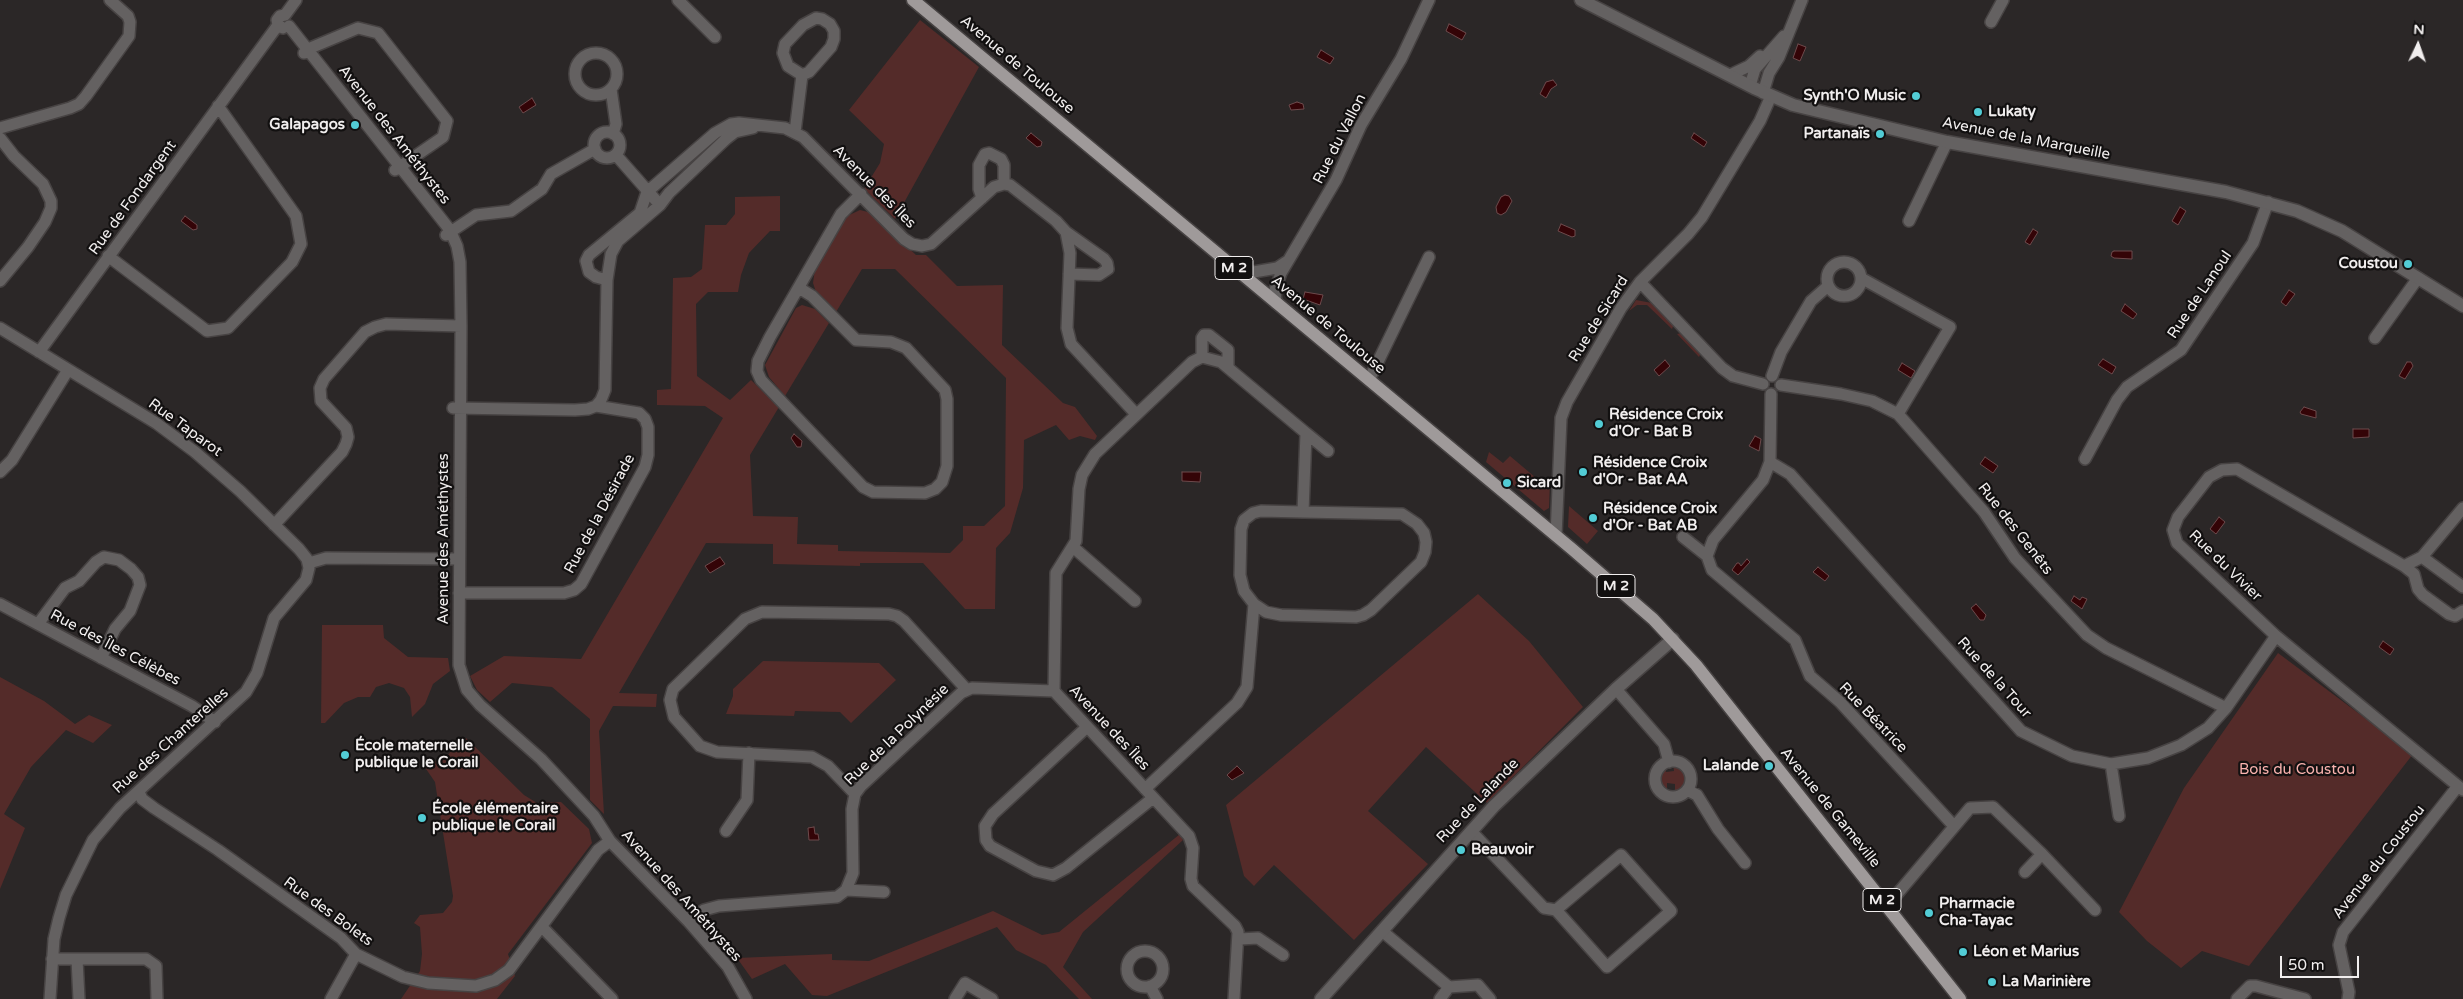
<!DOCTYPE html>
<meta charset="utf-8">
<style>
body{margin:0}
#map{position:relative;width:2463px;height:999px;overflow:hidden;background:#2b2727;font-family:"Varela Round",sans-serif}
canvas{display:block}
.north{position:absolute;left:2393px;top:20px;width:50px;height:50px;-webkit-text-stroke:4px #121010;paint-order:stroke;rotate:3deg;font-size:14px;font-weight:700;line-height:20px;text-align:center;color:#f1eeee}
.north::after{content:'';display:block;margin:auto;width:18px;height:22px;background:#f1eeee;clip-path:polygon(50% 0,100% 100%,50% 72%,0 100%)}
.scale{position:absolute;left:2280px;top:956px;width:79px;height:22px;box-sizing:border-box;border:2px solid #f1eeee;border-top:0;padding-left:6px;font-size:15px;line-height:18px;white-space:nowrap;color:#f1eeee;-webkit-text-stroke:4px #121010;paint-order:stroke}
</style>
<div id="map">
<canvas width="2463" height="999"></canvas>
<div class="north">N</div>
<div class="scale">50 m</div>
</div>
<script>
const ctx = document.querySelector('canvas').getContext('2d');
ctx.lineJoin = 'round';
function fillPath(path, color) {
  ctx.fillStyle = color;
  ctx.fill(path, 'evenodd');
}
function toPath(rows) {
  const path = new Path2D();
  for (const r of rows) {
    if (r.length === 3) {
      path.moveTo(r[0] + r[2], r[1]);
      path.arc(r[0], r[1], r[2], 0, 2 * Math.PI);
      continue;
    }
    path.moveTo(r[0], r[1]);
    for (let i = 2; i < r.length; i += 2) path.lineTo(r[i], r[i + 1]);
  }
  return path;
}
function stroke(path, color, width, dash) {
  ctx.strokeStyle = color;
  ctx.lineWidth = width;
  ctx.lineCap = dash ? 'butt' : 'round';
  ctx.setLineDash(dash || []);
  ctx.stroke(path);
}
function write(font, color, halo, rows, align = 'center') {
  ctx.font = font + ' "Varela Round",sans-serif';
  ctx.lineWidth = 4.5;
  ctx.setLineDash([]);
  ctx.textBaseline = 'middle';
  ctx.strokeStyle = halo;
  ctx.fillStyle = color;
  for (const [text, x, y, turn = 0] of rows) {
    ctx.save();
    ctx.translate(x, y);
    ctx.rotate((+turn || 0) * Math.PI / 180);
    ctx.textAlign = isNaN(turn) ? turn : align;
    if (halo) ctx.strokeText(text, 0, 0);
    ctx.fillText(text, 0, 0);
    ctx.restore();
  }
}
const green = toPath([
 [920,20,979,67,895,219,864,189,880,163,884,144,849,110],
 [780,196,780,231,770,231,749,253,741,275,738,292,708,292,696,304,697,376,730,400,751,380,779,407,750,455,753,516,798,517,797,544,838,545,838,551,950,553,963,540,963,526,984,526,1005,506,1006,378,895,269,862,269,836,312,816,292,813,283,815,269,845,217,860,210,872,213,916,255,926,255,957,286,1003,285,1002,345,1063,403,1075,407,1097,436,1095,440,1080,436,1069,440,1056,425,1024,440,1023,488,1010,533,996,548,995,609,965,609,923,563,860,563,860,566,773,564,773,544,706,543,619,693,657,694,656,707,613,706,599,731,604,814,590,800,590,719,552,687,512,683,490,702,477,690,470,676,504,656,581,659,723,418,705,406,657,405,657,390,671,389,673,278,691,277,702,269,705,225,726,225,735,214,735,197],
 [1636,300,1652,303,1674,324,1672,329,1647,305,1637,305,1629,311],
 [802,305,815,309,829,323,785,396,769,377,765,365,796,308],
 [1682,333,1701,353,1699,357,1677,334],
 [1489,452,1503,463,1510,456,1542,483,1550,482,1549,508,1544,511,1486,462],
 [1569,506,1598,531,1587,544,1568,527],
 [1478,594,1529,641,1583,707,1487,803,1426,747,1368,811,1428,864,1354,940,1274,865,1254,886,1244,876,1226,805],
 [322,625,383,625,384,638,408,657,448,658,450,671,433,684,425,704,412,717,410,697,404,688,389,683,376,687,370,697,358,697,344,703,325,723,321,723],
 [2278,653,2413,754,2249,966,2202,951,2181,968,2147,941,2119,912,2184,788],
 [763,661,879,663,896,680,851,723,840,712,795,711,794,716,726,714,733,696,733,689],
 [0,677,44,701,75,724,89,715,112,725,93,743,66,730,31,767,4,814,25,828,0,889],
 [460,738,466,738,524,795,537,803,561,802,589,829,592,843,508,954,515,976,497,999,401,999,420,971,422,954,420,927,414,923,420,915,443,913,452,902,453,896,435,782,424,766,447,756,454,748,456,740],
 [1673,763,1680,765,1684,770,1686,780,1681,788,1675,791,1675,784,1667,783,1667,791,1658,782,1658,772,1665,765,1666,772,1674,771],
 [1180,834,1183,840,1083,932,1063,967,1092,999,1079,999,1046,965,1016,950,997,927,827,996,812,995,785,964,752,979,737,958,832,954,832,960,869,961,993,911,1042,935,1059,932]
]);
const water = toPath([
 [1449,24,1466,33,1462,40,1446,31,1449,24],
 [1798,44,1806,47,1800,61,1793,58,1798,44],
 [1321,50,1334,58,1330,64,1317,57,1321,50],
 [1553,80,1557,85,1551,89,1546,98,1540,94,1546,82,1553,80],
 [532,98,536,105,523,113,519,107,532,98],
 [1297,102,1303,104,1304,109,1291,110,1289,105,1297,102],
 [1031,133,1042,142,1041,146,1037,147,1026,138,1031,133],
 [1694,133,1707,142,1704,147,1691,138,1694,133],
 [1505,195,1509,196,1512,201,1506,212,1501,215,1497,213,1496,207,1501,197,1505,195],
 [2180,207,2186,211,2178,225,2172,221,2180,207],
 [185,216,197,225,197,229,193,230,181,221,185,216],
 [1561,224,1575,230,1575,236,1572,237,1558,231,1561,224],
 [2033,229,2038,232,2030,245,2025,242,2033,229],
 [2114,251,2132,251,2132,259,2114,258,2111,256,2112,252,2114,251],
 [2289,290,2295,294,2286,306,2281,302,2289,290],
 [1305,292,1323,295,1320,305,1303,299,1305,292],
 [2125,304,2137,314,2133,319,2121,311,2125,304],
 [2103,359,2116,367,2112,374,2098,365,2103,359],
 [1665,360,1670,366,1659,376,1654,370,1665,360],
 [2407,362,2411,362,2413,366,2405,379,2399,376,2407,362],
 [1902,363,1915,371,1911,378,1898,370,1902,363],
 [2304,407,2316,411,2316,418,2301,414,2300,412,2304,407],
 [2353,429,2369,429,2369,437,2353,438,2353,429],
 [794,434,802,441,801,447,797,447,791,438,794,434],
 [1755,436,1761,439,1759,451,1749,446,1755,436],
 [1985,457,1998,466,1993,473,1980,464,1985,457],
 [1182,472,1201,472,1200,482,1182,481,1182,472],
 [2219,517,2225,522,2216,534,2210,529,2219,517],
 [720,557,725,564,710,573,705,566,720,557],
 [1747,559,1750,562,1738,575,1732,570,1737,563,1739,563,1741,566,1747,559],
 [1818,567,1829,576,1825,581,1813,572,1818,567],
 [2074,596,2080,600,2082,597,2087,599,2082,609,2071,601,2074,596],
 [1976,604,1986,615,1984,620,1980,620,1971,608,1976,604],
 [2383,641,2394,649,2390,655,2379,647,2383,641],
 [1237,766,1244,773,1232,780,1227,775,1237,766],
 [814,827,815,834,818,834,819,840,809,840,808,828,814,827]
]);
const minor = toPath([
 [678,0,715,37],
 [816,18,822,19,830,24,834,31,834,39,831,47,809,72,802,75,788,66,783,53,785,44,803,25,816,18],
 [1991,22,2003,0],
 [289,26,450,230,457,246,460,262,461,326,459,665,467,690,480,705,541,759,594,816,610,841,688,921,728,967,746,999],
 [283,28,278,25,277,20,280,16,285,15,296,0],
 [304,53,308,49,358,28,378,33,447,121,443,137,395,170],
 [596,74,21],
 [1730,75,1749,66,1760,56],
 [1750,86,1755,69,1784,36],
 [611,89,616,124,613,134],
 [1763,93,1769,73,1779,57,1802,0],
 [0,128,70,108,79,104,86,96,129,36,130,22,128,16,110,0],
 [795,132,802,75],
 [607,145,13],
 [0,138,14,156,43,184,51,201,51,208,45,222,28,247,0,281],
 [616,155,660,205],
 [982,198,979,189,979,165,985,154,989,153,1001,159,1004,165,1004,184],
 [1909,221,1947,142],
 [1066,232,1104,259,1107,263,1108,269,1099,275,1069,274],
 [446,235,476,215,511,211,542,189,551,174,595,149],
 [108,256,207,331,228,328,292,262,301,244,296,216,218,106],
 [1844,279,17],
 [1242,274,1277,268,1286,262],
 [1861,278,1950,327,1898,414],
 [607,280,596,277,589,272,586,261,589,255,640,213,647,192,715,133,731,124,739,123,785,128,803,137,904,239,912,244,922,246,931,244,994,187,1004,184,1010,185,1056,221,1066,232,1070,253,1067,328,1071,344,1136,414],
 [1640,282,1722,368,1733,376,1763,384],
 [799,288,812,296,856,340,891,342,906,348,945,390,947,399,947,466,942,482,935,489,925,493,873,492,863,487,761,380,757,371,758,361,770,337,841,214,861,194],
 [1276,303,1275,290,1281,273,1336,180,1361,125,1401,59,1429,0],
 [0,328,156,423,195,452,240,491,299,549,307,559,309,568,306,580,274,618,257,673,246,692,120,808,93,840,66,895,59,918,54,939,50,999],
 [2375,338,2418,278],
 [39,352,278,25],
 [1202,357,1202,338,1204,335,1209,335,1228,350,1228,367],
 [1772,376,1781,352,1811,301,1828,286],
 [1369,380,1429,257],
 [1781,385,1841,394,1872,401,1898,414,1984,512,2015,558,2087,635,2106,648,2226,708],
 [453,408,575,410,588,409,596,406,601,400,605,390,607,280,611,254,618,241,660,205,669,193,726,139,735,132,753,128],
 [1306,433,1328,451],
 [2085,459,2117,400,2127,387,2181,350,2253,243,2268,202],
 [1770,462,1790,474,2021,731,2072,756,2111,764,2148,758,2181,745,2208,728,2226,708,2276,636],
 [0,472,12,460,68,370],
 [274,525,342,452,346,444,348,437,346,428,321,401,320,388,324,379,365,332,375,327,386,324,461,326],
 [1556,536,1561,418,1567,402,1621,308,1640,282,1688,234,1702,217,1760,121,1771,96],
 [1683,537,1707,556,1712,570,1795,640,1810,676,1840,702,1953,825],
 [1073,547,1135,601],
 [1707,556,1713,540,1763,480,1770,462,1771,394],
 [2422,557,2463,587],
 [309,563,326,558,459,559],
 [2404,566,2414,574,2418,589,2423,595,2449,614,2455,616,2463,611],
 [459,593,564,593,574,590,581,584,645,467,648,455,648,427,645,419,639,413,596,406],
 [0,604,192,706,215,722],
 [38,624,65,588,79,581,96,562,104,557,119,560,131,569,138,577,140,585,130,611,115,629,101,658],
 [1616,689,1664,744,1669,762],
 [1087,727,993,814,985,826,986,840,990,846,1036,871,1053,875,1066,868,1153,798],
 [1673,779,18],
 [2111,764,2119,816],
 [2458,786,2276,636,2177,543,2173,530,2178,517,2209,477,2222,470,2237,469,2404,566,2422,557,2463,508],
 [1145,789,1237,703,1247,687,1254,604,1244,591,1240,575,1241,529,1244,520,1253,513,1261,511,1303,512],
 [1687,790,1697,795,1718,829,1745,863],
 [139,792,142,799,154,808,218,850,341,938,356,954,403,977,428,983,476,986,495,980,509,970,598,850,610,841],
 [855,794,828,766,812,757,717,752,700,746,674,717,670,700,673,689,745,619,762,612,889,614,897,616,904,621,967,690],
 [726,831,747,800,749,753],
 [1471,831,1544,908,1556,910,1607,967,1671,911,1621,855,1556,910],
 [2042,854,2095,910],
 [846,890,884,892],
 [1887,906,1970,808,1993,807,2042,854,2025,872],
 [688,921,704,910,719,906,837,897,846,890,853,873,852,809,855,794,861,786,961,693,972,688,1054,691],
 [542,927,612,999],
 [1382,931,1449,987,1478,985,1490,999],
 [1240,939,1258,938,1283,955],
 [1145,969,18],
 [52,959,146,959,156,966,157,999],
 [77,959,79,999],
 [1150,986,1157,999],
 [331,999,356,954],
 [955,999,965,983,992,999],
 [1234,999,1238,932,1235,926,1193,886,1191,879,1193,848,1189,836,1054,691,1056,573,1076,541,1079,489,1082,475,1095,454,1192,362,1202,357,1221,362,1306,433,1303,512,1402,514,1417,524,1424,533,1426,542,1425,552,1421,562,1371,610,1363,615,1356,617,1281,615,1266,612,1254,604],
 [1440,999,1449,987],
 [2237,999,2250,986,2256,986,2305,999],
 [2348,999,2349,992,2339,945,2343,932,2458,786,2463,790]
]);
const tertiary = toPath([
 [1581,0,1754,88,1793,105,1947,142,2226,192,2297,211,2342,231,2463,306],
 [1321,999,1494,806,1616,689,1673,639]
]);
const primary = toPath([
 [913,0,1572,549,1653,619,1696,665,1960,999]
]);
const markers = [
 [1916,96,5,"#52ccd5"],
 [1978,112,5,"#52ccd5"],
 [355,125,5,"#52ccd5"],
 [1880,134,5,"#52ccd5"],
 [2408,264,5,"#52ccd5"],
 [1599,424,5,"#52ccd5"],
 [1583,472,5,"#52ccd5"],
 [1507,483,5,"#52ccd5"],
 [1593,518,5,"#52ccd5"],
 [345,755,5,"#52ccd5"],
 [1769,766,5,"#52ccd5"],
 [422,818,5,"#52ccd5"],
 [1461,850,5,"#52ccd5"],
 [1929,913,5,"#52ccd5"],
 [1963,952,5,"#52ccd5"],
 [1992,982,5,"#52ccd5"]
];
const shields = [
 [1234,268,38],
 [1616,586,38],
 [1882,900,38]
];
const shieldNames = [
 ["M 2",1234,268],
 ["M 2",1616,586],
 ["M 2",1882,900]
];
const streetNames = [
 ["Avenue de Toulouse",1017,65,40],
 ["Avenue des Améthystes",394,135,52],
 ["Rue du Vallon",1340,139,-63],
 ["Avenue de la Marqueille",2026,139,11],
 ["Avenue des Îles",874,187,45],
 ["Rue de Fondargent",133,198,-54],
 ["Rue de Lanoul",2200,295,-56],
 ["Rue de Sicard",1599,319,-58],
 ["Avenue de Toulouse",1328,325,40],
 ["Rue Taparot",185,428,36],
 ["Rue de la Désirade",600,514,-62],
 ["Rue des Genêts",2015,529,52],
 ["Avenue des Améthystes",444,539,-90],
 ["Rue du Vivier",2225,566,44],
 ["Rue des Îles Célèbes",115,648,28],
 ["Rue de la Tour",1994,678,48],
 ["Rue Béatrice",1873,718,46],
 ["Avenue des Îles",1109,728,47],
 ["Rue de la Polynésie",897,735,-44],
 ["Rue des Chanterelles",171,741,-42],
 ["Rue de Lalande",1478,801,-46],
 ["Avenue de Gameville",1830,808,51],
 ["Avenue du Coustou",2379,862,-52],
 ["Avenue des Améthystes",681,896,48],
 ["Rue des Bolets",328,912,36]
];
const poiNames = [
 ["Synth'O Music",1906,96,"right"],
 ["Lukaty",1988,112],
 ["Galapagos",345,125,"right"],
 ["Partanaïs",1870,134,"right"],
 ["Coustou",2398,264,"right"],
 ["Résidence Croix",1609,415],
 ["d'Or - Bat B",1609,432],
 ["Résidence Croix",1593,463],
 ["d'Or - Bat AA",1593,480],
 ["Sicard",1517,483],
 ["Résidence Croix",1603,509],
 ["d'Or - Bat AB",1603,526],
 ["École maternelle",355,746],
 ["publique le Corail",355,763],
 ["Lalande",1759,766,"right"],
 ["École élémentaire",432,809],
 ["publique le Corail",432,826],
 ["Beauvoir",1471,850],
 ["Pharmacie",1939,904],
 ["Cha-Tayac",1939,921],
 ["Léon et Marius",1973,952],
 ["La Marinière",2002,982]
];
const parkNames = [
 ["Bois du Coustou",2297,770]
];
fillPath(green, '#542b29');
fillPath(water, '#340407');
stroke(water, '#6d4a4c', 1);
stroke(minor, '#474343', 14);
stroke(tertiary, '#474343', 15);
stroke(primary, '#474343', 15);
stroke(minor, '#646161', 11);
stroke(tertiary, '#646161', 12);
stroke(primary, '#9f9a9a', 12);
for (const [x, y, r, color] of markers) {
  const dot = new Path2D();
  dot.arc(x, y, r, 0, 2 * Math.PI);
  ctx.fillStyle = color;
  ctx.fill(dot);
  stroke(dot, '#121010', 2);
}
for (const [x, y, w] of shields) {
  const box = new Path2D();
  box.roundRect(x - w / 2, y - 11.5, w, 23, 4);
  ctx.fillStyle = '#121010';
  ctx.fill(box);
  stroke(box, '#f1eeee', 1);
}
write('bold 14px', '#f1eeee', null, shieldNames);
write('15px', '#f1eeee', '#121010', streetNames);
write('bold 15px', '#f1eeee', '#121010', poiNames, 'left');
write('15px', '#f9b2ae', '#121010', parkNames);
</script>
